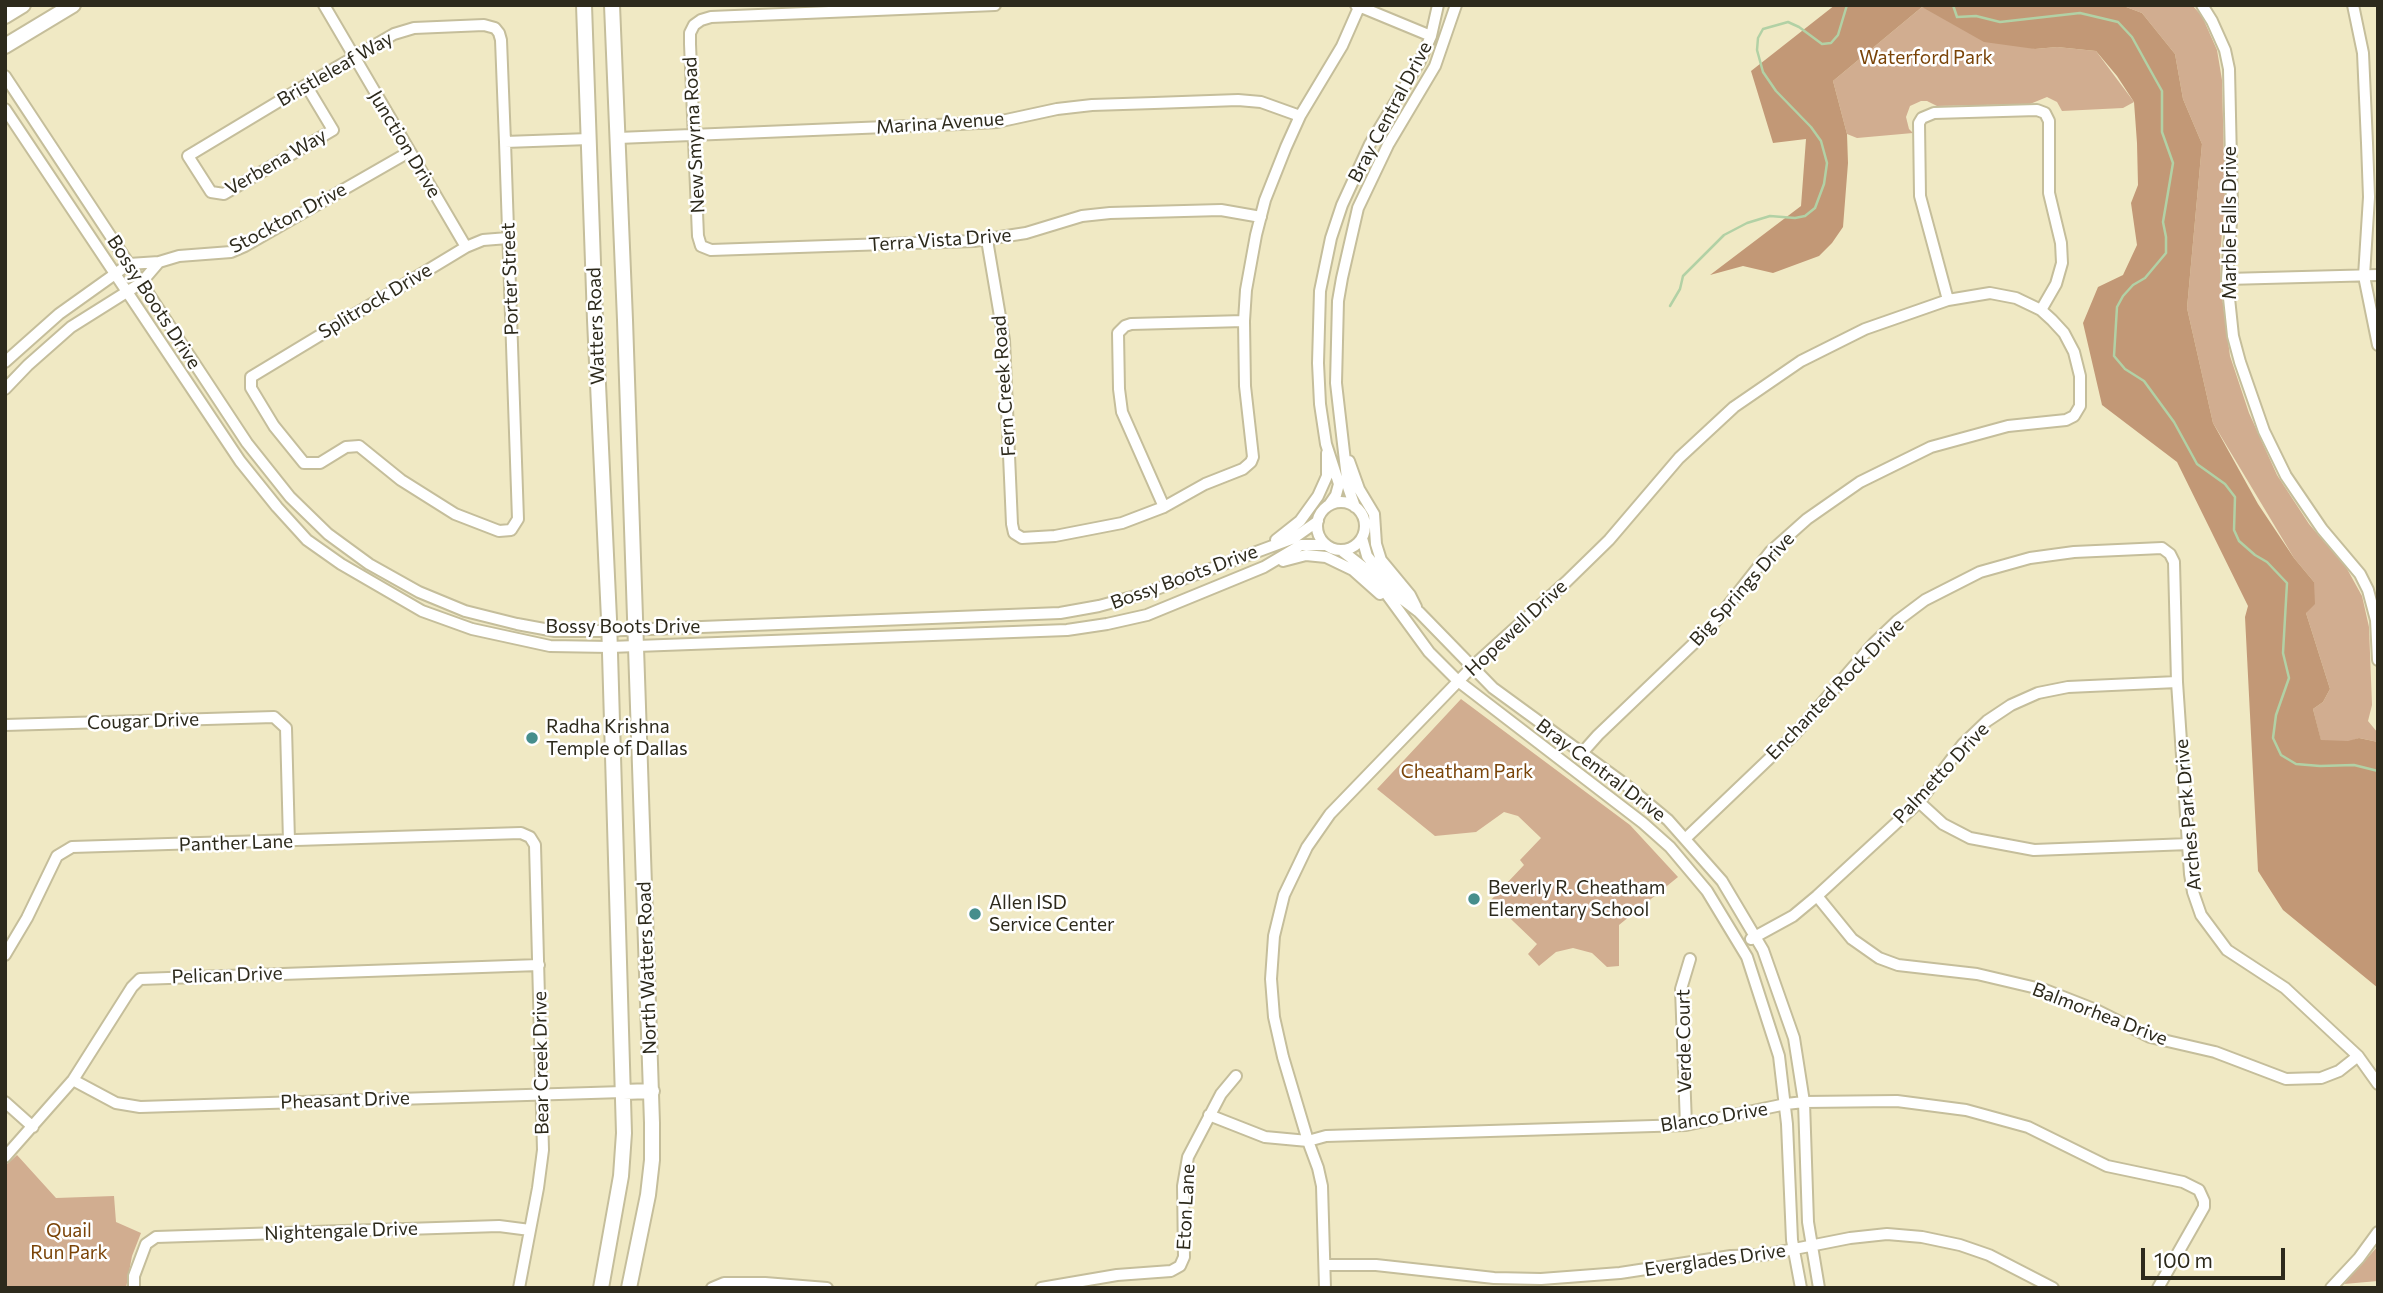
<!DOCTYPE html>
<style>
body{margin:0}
#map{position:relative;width:2383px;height:1293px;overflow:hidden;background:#f0e9c4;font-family:Commissioner,sans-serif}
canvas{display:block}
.frame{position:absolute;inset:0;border:7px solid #2d2a1c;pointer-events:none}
.scale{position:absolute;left:2141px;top:1248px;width:144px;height:32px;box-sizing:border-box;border:4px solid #2d2a1c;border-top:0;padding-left:9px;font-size:21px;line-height:24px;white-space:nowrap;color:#2d2a1c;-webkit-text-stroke:5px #fff;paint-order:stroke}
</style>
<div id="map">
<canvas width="2383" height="1293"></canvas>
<div class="frame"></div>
<div class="scale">100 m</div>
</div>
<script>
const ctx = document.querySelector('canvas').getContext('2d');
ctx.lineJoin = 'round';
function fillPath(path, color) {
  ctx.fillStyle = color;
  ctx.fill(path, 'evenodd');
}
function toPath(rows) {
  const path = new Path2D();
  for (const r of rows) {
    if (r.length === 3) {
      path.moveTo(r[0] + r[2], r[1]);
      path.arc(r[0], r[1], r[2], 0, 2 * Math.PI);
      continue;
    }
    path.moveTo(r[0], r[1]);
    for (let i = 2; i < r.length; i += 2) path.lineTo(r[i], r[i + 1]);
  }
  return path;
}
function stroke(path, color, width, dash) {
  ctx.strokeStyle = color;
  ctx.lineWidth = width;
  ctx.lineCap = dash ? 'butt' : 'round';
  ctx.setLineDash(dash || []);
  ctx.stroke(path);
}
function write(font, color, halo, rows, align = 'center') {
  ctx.font = font + ' Commissioner,sans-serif';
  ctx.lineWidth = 5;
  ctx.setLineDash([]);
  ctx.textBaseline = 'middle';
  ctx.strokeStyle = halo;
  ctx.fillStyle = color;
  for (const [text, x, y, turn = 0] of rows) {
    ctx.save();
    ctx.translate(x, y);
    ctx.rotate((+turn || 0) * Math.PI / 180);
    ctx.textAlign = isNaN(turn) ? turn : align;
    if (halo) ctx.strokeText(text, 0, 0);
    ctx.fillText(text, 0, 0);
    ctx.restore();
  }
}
const green = toPath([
 [2121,5,2192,5,2202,16,2217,50,2222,80,2225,201,2220,255,2221,289,2230,356,2249,413,2277,475,2309,524,2346,567,2362,596,2369,627,2372,705,2368,721,2378,733,2378,742,2359,738,2348,742,2321,741,2313,709,2323,702,2330,689,2306,613,2314,582,2294,558,2213,423,2187,308,2202,144,2183,99,2175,54,2142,13],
 [1922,7,2035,49,2057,47,2096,51,2134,102,2123,108,2062,111,2057,102,2047,97,2030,104,1937,106,1927,101,1921,101,1910,106,1906,117,1909,129,1913,133,1857,138,1847,134,1833,81],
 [1461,699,1630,825,1678,877,1619,925,1619,966,1607,967,1592,953,1573,948,1556,952,1539,966,1528,954,1537,944,1491,900,1524,865,1520,860,1541,838,1518,816,1504,812,1476,832,1435,836,1377,789],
 [17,1155,56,1198,114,1196,116,1222,141,1233,132,1256,126,1288,5,1288,5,1166],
 [2378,1246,2378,1281,2344,1284]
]);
const forest = toPath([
 [1835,5,2121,5,2142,13,2175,54,2183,99,2202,144,2187,308,2213,423,2258,504,2294,558,2314,582,2315,604,2306,613,2330,689,2323,702,2313,709,2321,740,2348,741,2359,738,2378,742,2378,988,2283,910,2258,871,2245,617,2248,606,2177,462,2102,405,2083,323,2098,287,2123,275,2137,245,2131,203,2138,185,2137,143,2134,102,2117,76,2096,51,2057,47,2035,49,1984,42,1922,7,1833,81,1847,134,1848,163,1843,227,1832,243,1819,256,1773,273,1743,266,1710,275,1801,206,1806,139,1773,143,1751,71]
]);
const stream = toPath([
 [1953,5,1957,17,1976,16,2000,22,2080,13,2118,22,2132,37,2148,66,2162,91,2162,132,2173,163,2163,222,2166,237,2166,253,2145,278,2133,285,2123,296,2117,307,2114,356,2125,369,2144,381,2174,422,2197,464,2225,484,2235,497,2234,530,2239,541,2255,555,2267,562,2287,583,2283,653,2289,678,2276,715,2273,738,2281,755,2296,764,2320,766,2354,765,2378,771],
 [1670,306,1680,289,1683,276,1724,235,1747,223,1770,216,1795,218,1805,216,1815,208,1824,184,1827,163,1821,141,1811,127,1776,91,1763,72,1757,50,1758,38,1763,29,1788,22,1799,27,1822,44,1831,43,1838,35,1847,5],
 [2378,957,2378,964]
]);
const minor = toPath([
 [324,5,466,247],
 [995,5,711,17,701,20,694,25,690,33,690,44,698,236,701,246,711,250,974,241,1026,233,1082,216,1110,213,1221,210,1261,217],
 [1356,5,1431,36],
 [2202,5,2212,21,2225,50,2229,69,2232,207,2227,279,2233,336,2240,362,2264,431,2286,476,2322,529,2360,574,2368,590,2376,620,2378,660],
 [2353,5,2363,53,2367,143,2369,197,2364,276,2378,345],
 [5,76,247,443,290,497,328,534,369,564,419,592,465,611,517,624,555,631,599,631,1060,613,1099,606,1143,594,1294,538,1318,521],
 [306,85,333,130,224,194,211,192,188,156,306,85,394,34,414,28,484,25,495,28,499,33,501,40,505,142,518,519,511,530,499,531,455,514,401,480,359,446,346,447,320,463,304,463,274,426,251,388,251,377,466,247,483,240,508,238],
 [5,109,240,461,277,507,307,540,341,564,422,611,472,629,550,646,610,647,1067,630,1107,624,1147,615,1264,567,1301,545,1326,545],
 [618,138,959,124,997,122,1057,109,1092,105,1154,103,1238,100,1261,102,1300,116],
 [505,142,589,139],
 [987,240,1004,340,1012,524,1014,533,1022,538,1055,536,1122,523,1164,507,1205,484,1243,469,1251,462,1253,457,1245,386,1244,321,1246,290,1256,235,1265,200,1286,147,1300,116,1342,46,1360,5],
 [159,262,179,256,231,252,245,246,409,152],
 [2227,279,2378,275],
 [1948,300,1920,196,1919,123,1922,118,1934,113,2037,110,2045,113,2049,121,2049,193,2061,243,2062,263,2056,284,2041,310],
 [5,362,59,314,129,264,159,262,141,283,71,327,28,365,5,389],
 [1349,461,1359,489,1374,514,1376,544,1381,560,1410,595,1416,607],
 [1341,526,24],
 [1329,505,1336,495,1339,484,1326,444,1320,404,1318,363,1320,291,1331,238,1342,205,1370,144,1420,61,1431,36,1438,5],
 [1164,507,1122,412,1119,389,1118,333,1125,326,1131,324,1244,321],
 [1355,507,1348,487,1336,383,1338,301,1342,278,1358,208,1388,145,1435,66,1456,5],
 [1362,538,1367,556,1402,599,1419,612,1493,688,1626,785,1668,820,1722,881,1763,950,1794,1038,1804,1102,1808,1222,1819,1288],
 [1276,540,1300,521,1318,496,1327,476,1327,453],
 [1341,550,1372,574,1429,652,1458,681,1643,823,1670,847,1707,891,1747,957,1779,1056,1787,1124,1792,1240,1801,1288],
 [1283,561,1306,555,1326,557,1353,570,1380,594],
 [5,725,274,717,286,728,289,841],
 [1919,802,1943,824,1970,838,2034,850,2189,844],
 [1685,839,1795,734,1874,643,1897,621,1925,600,1980,572,2030,558,2074,552,2162,548,2170,554,2174,562,2177,682,2190,874,2193,892,2201,915,2227,950,2285,988,2358,1056,2378,1084],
 [1817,896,1852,939,1879,958,1898,965,1977,974,2045,990,2096,1010,2150,1037,2215,1052,2286,1079,2321,1078,2339,1071,2358,1056],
 [1751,939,1793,916,1817,896,1919,802,1963,744,1987,721,2011,705,2038,693,2068,687,2177,682],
 [5,955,27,918,57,856,72,847,521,833,530,837,535,845,543,1150,538,1188,519,1288],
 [73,1080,116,1103,140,1107,623,1092],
 [5,1102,33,1127],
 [1209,1115,1265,1137,1308,1141,1326,1136,1686,1125,1786,1104,1804,1102,1897,1101,1966,1110,2028,1127,2107,1166,2183,1182,2199,1190,2204,1201,2204,1207,2158,1288],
 [1686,1125,1681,989,1690,959],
 [5,1157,73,1080,132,987,140,979,539,965],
 [1325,1265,1376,1265,1494,1278,1541,1279,1620,1273,1731,1256,1764,1255,1850,1238,1887,1234,1922,1237,1960,1245,1989,1255,2053,1288],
 [134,1288,134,1276,146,1244,156,1237,499,1226,530,1230],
 [712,1288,724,1283,765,1283,827,1288],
 [1041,1288,1117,1275,1171,1271,1180,1266,1184,1257,1183,1186,1188,1157,1221,1094,1236,1076],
 [1325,1288,1322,1186,1318,1168,1308,1141,1283,1057,1274,1017,1271,979,1274,936,1284,895,1307,847,1330,814,1472,667,1566,582,1609,540,1679,458,1734,407,1801,361,1865,329,1948,300,1990,293,2016,298,2041,310,2052,320,2064,333,2074,352,2080,376,2080,406,2074,416,2066,420,2008,426,1931,447,1860,482,1807,519,1770,552,1711,627,1598,735,1582,753],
 [2331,1288,2359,1258,2378,1232]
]);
const major = toPath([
 [584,5,595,320,609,619,624,1133,621,1176,601,1288],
 [612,5,625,320,652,1123,652,1160,648,1195,629,1288],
 [5,16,23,5],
 [5,46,73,5],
 [623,1092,652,1091]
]);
const markers = [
 [532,738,7,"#468e8c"],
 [1474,899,7,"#468e8c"],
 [975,914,7,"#468e8c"]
];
const parkNames = [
 ["Waterford Park",1926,58],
 ["Cheatham Park",1467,772],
 ["Quail",69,1231],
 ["Run Park",69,1253]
];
const streetNames = [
 ["Bristleleaf Way",335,69,-30],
 ["Bray Central Drive",1390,112,-62],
 ["Marina Avenue",940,123,-4],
 ["New Smyrna Road",694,135,-93],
 ["Junction Drive",405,144,59],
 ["Verbena Way",276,162,-30],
 ["Stockton Drive",288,218,-28],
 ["Marble Falls Drive",2230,223,-90],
 ["Terra Vista Drive",940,240,-4],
 ["Porter Street",510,279,-92],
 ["Splitrock Drive",375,301,-31],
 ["Bossy Boots Drive",154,302,57],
 ["Watters Road",596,326,-92],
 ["Fern Creek Road",1004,386,-94],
 ["Bossy Boots Drive",1184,577,-20],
 ["Big Springs Drive",1742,589,-48],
 ["Bossy Boots Drive",623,627],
 ["Hopewell Drive",1516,628,-43],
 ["Enchanted Rock Drive",1835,689,-46],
 ["Cougar Drive",143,721,-2],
 ["Bray Central Drive",1601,770,37],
 ["Palmetto Drive",1941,773,-47],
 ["Arches Park Drive",2188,815,-95],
 ["Panther Lane",236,843,-2],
 ["North Watters Road",647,968,-92],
 ["Pelican Drive",227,975,-2],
 ["Balmorhea Drive",2100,1014,21],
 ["Verde Court",1684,1041,-91],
 ["Bear Creek Drive",541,1063,-91],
 ["Pheasant Drive",345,1100,-2],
 ["Blanco Drive",1714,1117,-9],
 ["Eton Lane",1186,1207,-87],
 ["Nightengale Drive",341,1231,-2],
 ["Everglades Drive",1715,1260,-8]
];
const poiNames = [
 ["Radha Krishna",546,727],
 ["Temple of Dallas",546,749],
 ["Beverly R. Cheatham",1488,888],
 ["Elementary School",1488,910],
 ["Allen ISD",989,903],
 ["Service Center",989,925]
];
fillPath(green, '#d1ad90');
fillPath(forest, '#c29876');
stroke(stream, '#b2d1a5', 2.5);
stroke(minor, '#c5be9b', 14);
stroke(major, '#c5be9b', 18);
stroke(minor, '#fff', 10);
stroke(major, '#fff', 14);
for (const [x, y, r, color] of markers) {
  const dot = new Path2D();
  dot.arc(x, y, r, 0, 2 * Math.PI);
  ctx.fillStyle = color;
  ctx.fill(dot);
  stroke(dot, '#fff', 2.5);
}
write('19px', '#7a4408', '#fff', parkNames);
write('19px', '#2d2a1c', '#fff', streetNames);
write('19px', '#2d2a1c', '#fff', poiNames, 'left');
</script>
